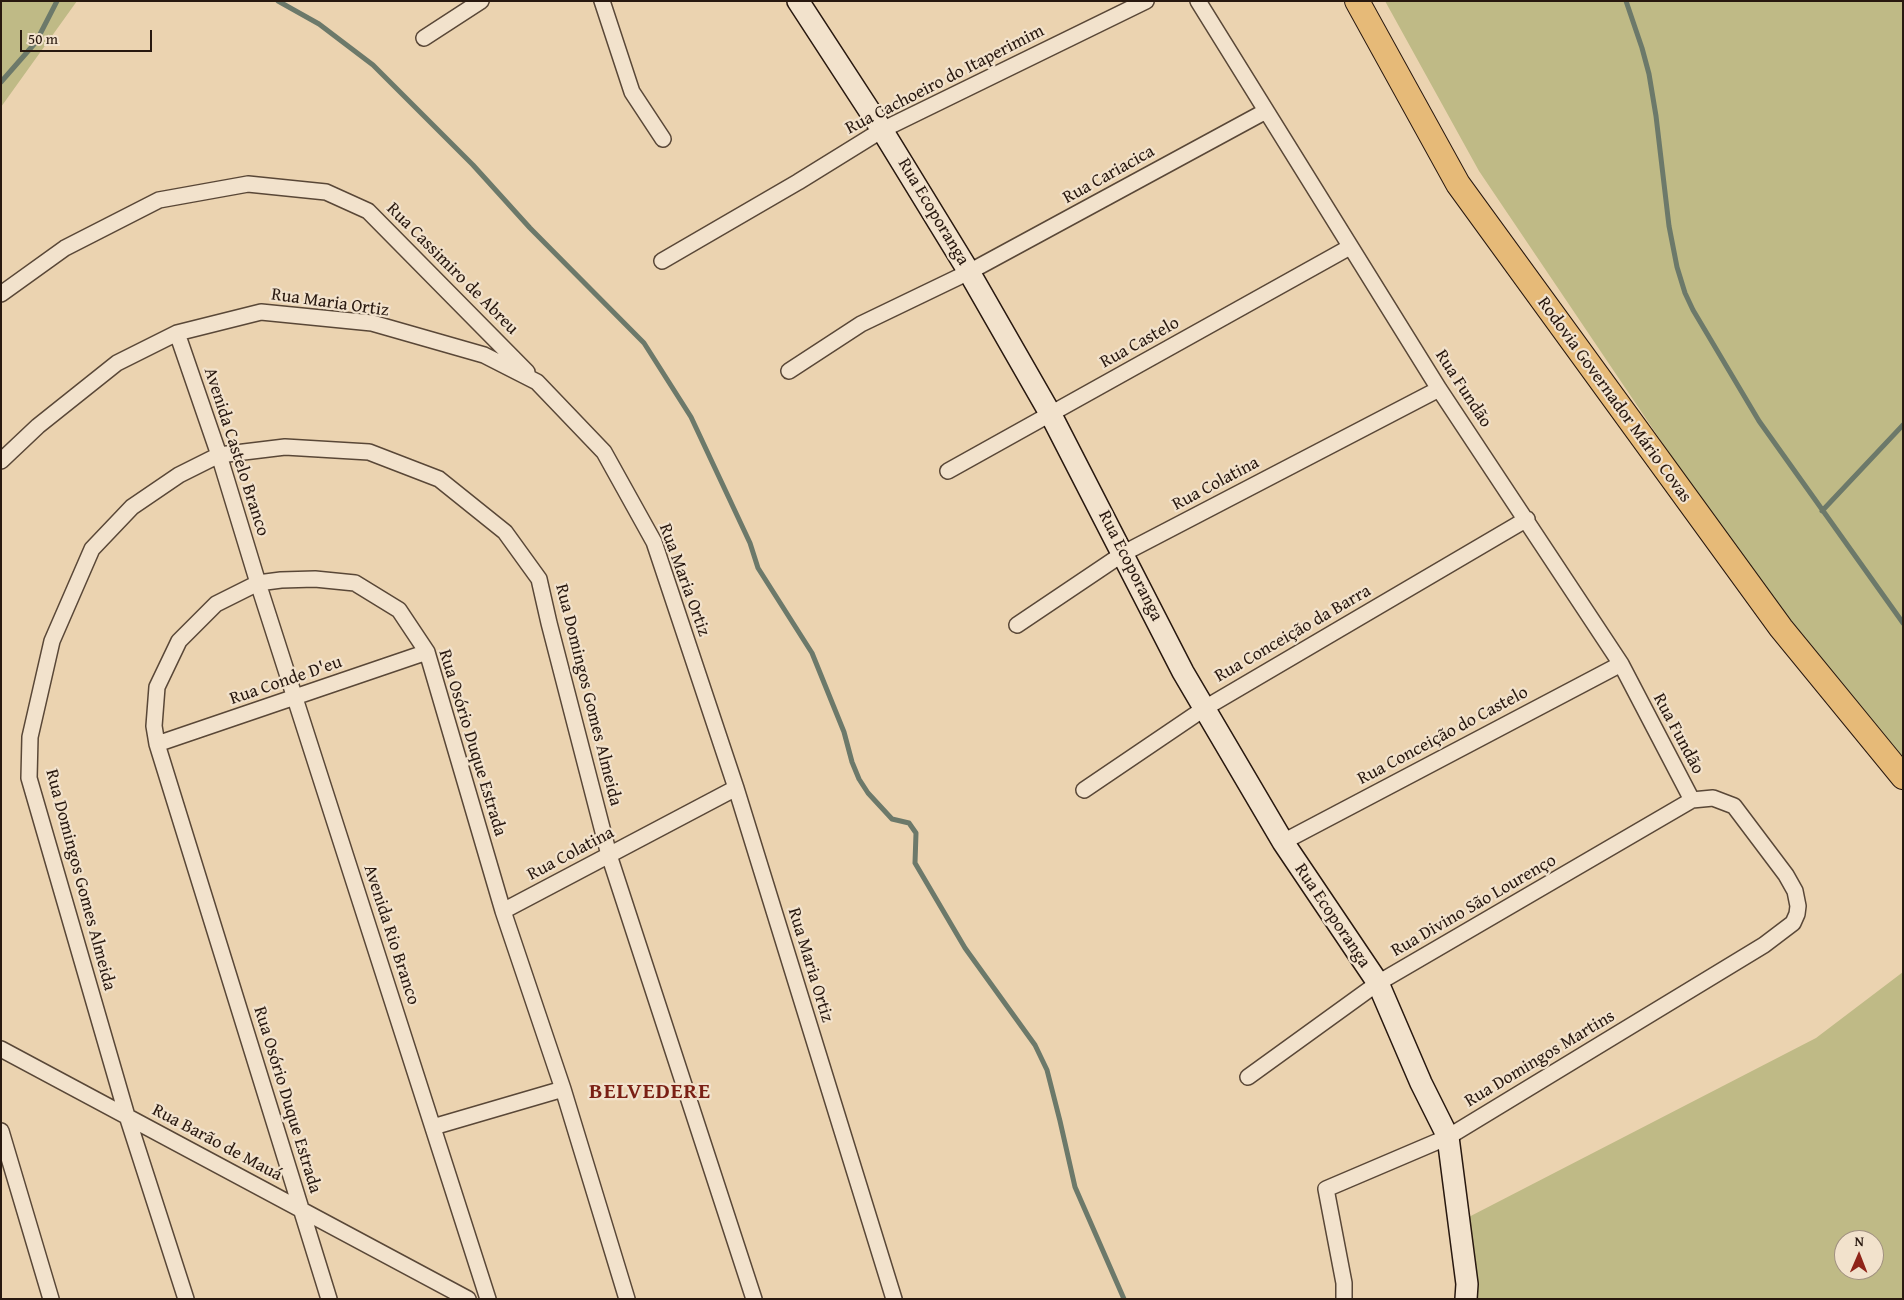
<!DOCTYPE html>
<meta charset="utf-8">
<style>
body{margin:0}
#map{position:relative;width:1904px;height:1300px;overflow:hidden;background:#ebd3b0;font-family:"Gentium Book Plus",serif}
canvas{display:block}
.frame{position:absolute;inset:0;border:2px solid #28180f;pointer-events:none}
.north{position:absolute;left:1834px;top:1230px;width:50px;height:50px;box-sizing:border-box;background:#f2e2cc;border:1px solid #a19180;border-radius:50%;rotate:1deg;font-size:14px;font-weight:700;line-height:20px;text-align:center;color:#28180f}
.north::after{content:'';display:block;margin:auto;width:18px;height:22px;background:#8f2418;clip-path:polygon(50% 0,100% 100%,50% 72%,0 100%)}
.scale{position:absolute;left:20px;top:30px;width:132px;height:22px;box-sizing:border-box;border:2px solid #28180f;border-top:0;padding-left:6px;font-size:15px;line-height:18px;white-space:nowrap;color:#28180f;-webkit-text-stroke:4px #f2e2cc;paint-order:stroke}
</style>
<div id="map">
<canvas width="1904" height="1300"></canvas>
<div class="frame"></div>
<div class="north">N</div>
<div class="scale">50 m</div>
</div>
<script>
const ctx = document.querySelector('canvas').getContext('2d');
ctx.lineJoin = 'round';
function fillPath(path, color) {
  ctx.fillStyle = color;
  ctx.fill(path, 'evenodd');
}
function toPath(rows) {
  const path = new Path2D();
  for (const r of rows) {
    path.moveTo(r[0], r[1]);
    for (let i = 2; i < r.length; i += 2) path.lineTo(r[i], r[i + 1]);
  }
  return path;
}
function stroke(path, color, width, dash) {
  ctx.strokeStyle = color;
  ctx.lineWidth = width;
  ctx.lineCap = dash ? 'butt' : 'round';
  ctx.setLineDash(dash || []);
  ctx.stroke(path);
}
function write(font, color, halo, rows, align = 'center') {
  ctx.font = font + ' "Gentium Book Plus",serif';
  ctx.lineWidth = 4.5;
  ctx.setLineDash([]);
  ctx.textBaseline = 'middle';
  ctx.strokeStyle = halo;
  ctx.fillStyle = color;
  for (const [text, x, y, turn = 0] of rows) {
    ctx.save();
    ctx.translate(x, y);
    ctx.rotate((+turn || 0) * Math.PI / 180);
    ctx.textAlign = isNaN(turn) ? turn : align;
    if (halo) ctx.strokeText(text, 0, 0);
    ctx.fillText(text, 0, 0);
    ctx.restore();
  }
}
const green = toPath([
 [1,1,77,1,1,107],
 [1385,1,1903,1,1903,759,1826,671,1684,475,1479,171],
 [1903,972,1903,1299,1461,1299,1461,1221,1816,1038],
 [1844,1240,1874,1240,1874,1270,1844,1270]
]);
const stream = toPath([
 [278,1,319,24,373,65,473,165,530,228,644,343,691,417,750,543,758,568,812,653,844,732,852,762,859,779,868,793,892,819,909,823,916,833,915,863,965,948,1035,1045,1047,1070,1060,1121,1075,1187,1124,1299],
 [1626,1,1642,48,1649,74,1656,116,1669,226,1677,267,1685,293,1693,310,1759,421,1903,623],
 [1,82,36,42,57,1],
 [1822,511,1903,425]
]);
const street = toPath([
 [602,1,632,92,663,139],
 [1198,1,1439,389,1621,664,1692,800],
 [424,38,481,1],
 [662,261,798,182,882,130,1146,1],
 [1,294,65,248,159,200,248,184,326,192,368,211,527,372],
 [177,333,219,455,258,583,488,1299],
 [789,371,861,324,969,272,1266,111],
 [1,461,38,426,117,363,177,333,261,312,372,323,484,355,537,382,604,452,654,542,736,788,894,1299],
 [948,471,1350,247],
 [1017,625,1124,553,1439,389],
 [157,744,427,652],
 [1084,790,1205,708,1527,519],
 [1283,842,1621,664],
 [503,911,736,788],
 [1,1049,468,1299],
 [1248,1077,1378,983,1692,800,1713,798,1734,806,1786,875,1795,891,1798,906,1797,914,1793,923,1764,945,1448,1137,1326,1189,1344,1283,1344,1299],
 [433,1127,563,1089],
 [1,1131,51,1299],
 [186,1299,127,1116,29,778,30,737,52,641,92,549,132,507,179,475,219,455,285,447,369,452,439,479,505,532,539,579,549,623,609,855,754,1299],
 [329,1299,157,744,154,726,157,687,179,641,216,604,258,583,281,580,315,579,355,583,399,610,427,652,503,911,563,1089,627,1299]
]);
const secondary = toPath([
 [798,1,882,130,969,272,1051,415,1183,672,1283,842,1378,983,1421,1083,1448,1137,1467,1284,1466,1299]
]);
const primary = toPath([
 [1357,1,1458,184,1781,628,1903,777]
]);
const streetNames = [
 ["Rua Cachoeiro do Itaperimim",945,80,-27],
 ["Rua Cariacica",1109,175,-29],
 ["Rua Ecoporanga",933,212,59],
 ["Rua Cassimiro de Abreu",452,269,45],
 ["Rua Maria Ortiz",330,303,8],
 ["Rua Castelo",1140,343,-29],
 ["Rua Fundão",1463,389,57],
 ["Rodovia Governador Mário Covas",1614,400,54],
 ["Avenida Castelo Branco",236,452,72],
 ["Rua Colatina",1216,484,-28],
 ["Rua Ecoporanga",1130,566,63],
 ["Rua Maria Ortiz",684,580,70],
 ["Rua Conceição da Barra",1293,634,-30],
 ["Rua Conde D'eu",286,681,-19],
 ["Rua Domingos Gomes Almeida",588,695,76],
 ["Rua Fundão",1678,734,62],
 ["Rua Conceição do Castelo",1443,736,-28],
 ["Rua Osório Duque Estrada",472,743,73],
 ["Rua Colatina",571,854,-28],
 ["Rua Domingos Gomes Almeida",80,880,75],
 ["Rua Divino São Lourenço",1474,906,-30],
 ["Rua Ecoporanga",1332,916,56],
 ["Avenida Rio Branco",391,935,72],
 ["Rua Maria Ortiz",810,965,73],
 ["Rua Domingos Martins",1540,1059,-31],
 ["Rua Osório Duque Estrada",287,1100,73],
 ["Rua Barão de Mauá",217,1143,28]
];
const districtNames = [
 ["BELVEDERE",650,1092]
];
fillPath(green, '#bfba86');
stroke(stream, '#6c796a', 5);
stroke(street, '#594737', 18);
stroke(secondary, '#28180f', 24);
stroke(primary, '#28180f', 26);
stroke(street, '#f2e2cc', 15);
stroke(secondary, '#f2e2cc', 21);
stroke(primary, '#e6ba78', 24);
write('18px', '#28180f', '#f2e2cc', streetNames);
ctx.letterSpacing = '1px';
write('bold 22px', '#7a1f14', '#f2e2cc', districtNames);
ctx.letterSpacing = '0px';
</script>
